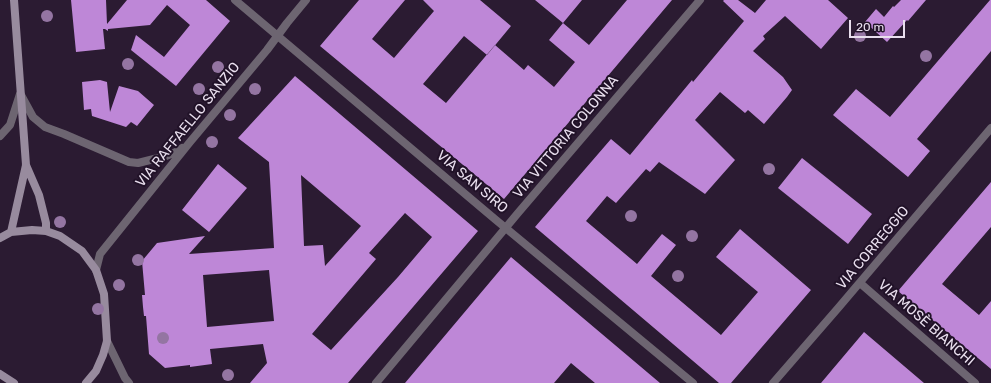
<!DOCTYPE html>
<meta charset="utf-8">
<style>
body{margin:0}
#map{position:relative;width:991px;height:383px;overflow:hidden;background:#2b1b32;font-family:Rubik,sans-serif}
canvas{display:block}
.scale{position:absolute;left:849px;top:20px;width:56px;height:18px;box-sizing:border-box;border:2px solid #e9dfee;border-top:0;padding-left:5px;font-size:12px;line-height:14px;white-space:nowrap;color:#e9dfee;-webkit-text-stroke:3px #211228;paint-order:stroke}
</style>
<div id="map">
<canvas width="991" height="383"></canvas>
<div class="scale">20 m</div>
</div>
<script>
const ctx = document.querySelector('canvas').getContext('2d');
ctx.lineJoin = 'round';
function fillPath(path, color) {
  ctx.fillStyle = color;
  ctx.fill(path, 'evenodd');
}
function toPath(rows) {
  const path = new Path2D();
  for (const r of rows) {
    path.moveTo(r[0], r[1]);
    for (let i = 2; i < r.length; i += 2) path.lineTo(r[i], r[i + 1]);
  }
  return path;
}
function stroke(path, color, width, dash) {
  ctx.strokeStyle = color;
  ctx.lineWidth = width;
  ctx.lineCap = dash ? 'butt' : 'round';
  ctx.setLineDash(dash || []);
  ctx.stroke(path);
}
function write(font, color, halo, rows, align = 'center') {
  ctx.font = font + ' Rubik,sans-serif';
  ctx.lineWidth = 4;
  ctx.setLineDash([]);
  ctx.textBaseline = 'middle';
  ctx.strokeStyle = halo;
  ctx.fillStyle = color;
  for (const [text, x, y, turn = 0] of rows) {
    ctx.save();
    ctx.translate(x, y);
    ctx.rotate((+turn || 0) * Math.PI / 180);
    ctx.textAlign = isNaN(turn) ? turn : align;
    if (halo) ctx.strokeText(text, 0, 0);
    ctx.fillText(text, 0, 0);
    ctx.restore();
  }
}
const building = toPath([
 [71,0,106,0,107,24,127,0,206,0,230,21,176,86,131,50,136,35,164,57,190,25,167,5,150,25,108,29,108,31,105,29,103,29,105,49,76,52],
 [359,0,405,0,372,39,394,58,434,11,423,0,480,0,511,26,487,55,464,36,423,84,446,103,495,45,524,70,528,65,554,87,575,62,549,40,563,23,589,45,627,0,672,0,504,199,320,46],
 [535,0,582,0,563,23],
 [724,0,738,0,755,13,766,0,828,0,848,18,821,49,785,16,763,36,765,39,753,51,783,77,792,90,787,97,764,124,748,110,745,113,720,92,695,120,735,160,705,194,659,162,650,172,646,169,616,203,607,196,586,221,637,264,662,234,676,245,651,276,721,335,758,292,716,257,740,229,811,290,731,383,719,383,535,227,611,139,630,155,692,80,693,82,744,21,723,1],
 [901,0,926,0,908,21,907,20,887,42,865,22,876,9,884,17,893,6,894,7],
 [990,0,991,0,991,51,917,139,930,151,908,177,833,115,856,89,890,117],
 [295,76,478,231,348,383,250,383,267,363,263,344,210,349,212,364,190,367,190,365,165,368,149,354,146,316,144,316,143,307,142,295,145,295,142,261,157,243,205,236,189,254,274,248,269,162,238,138],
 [301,175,361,226,325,266,323,245,304,246],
 [405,213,432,237,398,277,331,350,312,334,376,259,369,253],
 [269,270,274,321,207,327,203,275],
 [100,80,107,82,110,112,119,86,138,91,154,105,137,126,131,122,126,127,92,116,91,109,84,110,82,82],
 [802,158,872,214,848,244,778,188],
 [218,164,247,188,209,232,182,210],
 [991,182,991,227,942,284,979,315,991,301,991,369,898,291],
 [511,257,551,291,660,383,595,383,571,363,554,383,405,383],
 [864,332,924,383,821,383]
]);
const street = toPath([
 [235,0,496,220,693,383],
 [21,95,33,117,45,127,64,134,129,162,138,163,166,156,176,152,182,148],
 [0,136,10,125,20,94],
 [96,270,100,254,190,142,267,50,287,23,306,0],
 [860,283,975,383],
 [107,341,125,378,129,383],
 [376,383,518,213,700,0],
 [773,383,839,307,991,128]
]);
const secondary = toPath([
 [26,165,39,195,46,223,46,231],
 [11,232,26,165,14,0],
 [0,238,11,232,32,230,46,231,60,236,82,251,96,270,104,294,107,341,103,355,96,371,86,383],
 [0,374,14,383]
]);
const trees = [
 [47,16],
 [860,36],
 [926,56],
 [128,64],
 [218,67],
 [199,89],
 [255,89],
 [230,115],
 [212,142],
 [769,169],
 [631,216],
 [60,222],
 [692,236],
 [138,260],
 [678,276],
 [119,285],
 [98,309],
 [163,338],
 [228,375]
];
const streetNames = [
 ["VIA RAFFAELLO SANZIO",188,125,-51],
 ["VIA VITTORIA COLONNA",566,137,-50],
 ["VIA SAN SIRO",472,182,40],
 ["VIA CORREGGIO",873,248,-50],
 ["VIA MOSÈ BIANCHI",926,323,41]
];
fillPath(building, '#be87d7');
stroke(street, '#6d6571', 8);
stroke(secondary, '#988b9e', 8);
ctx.fillStyle = '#9475a2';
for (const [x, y] of trees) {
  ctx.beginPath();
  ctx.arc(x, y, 6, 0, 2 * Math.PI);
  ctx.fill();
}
write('14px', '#e9dfee', '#211228', streetNames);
</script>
